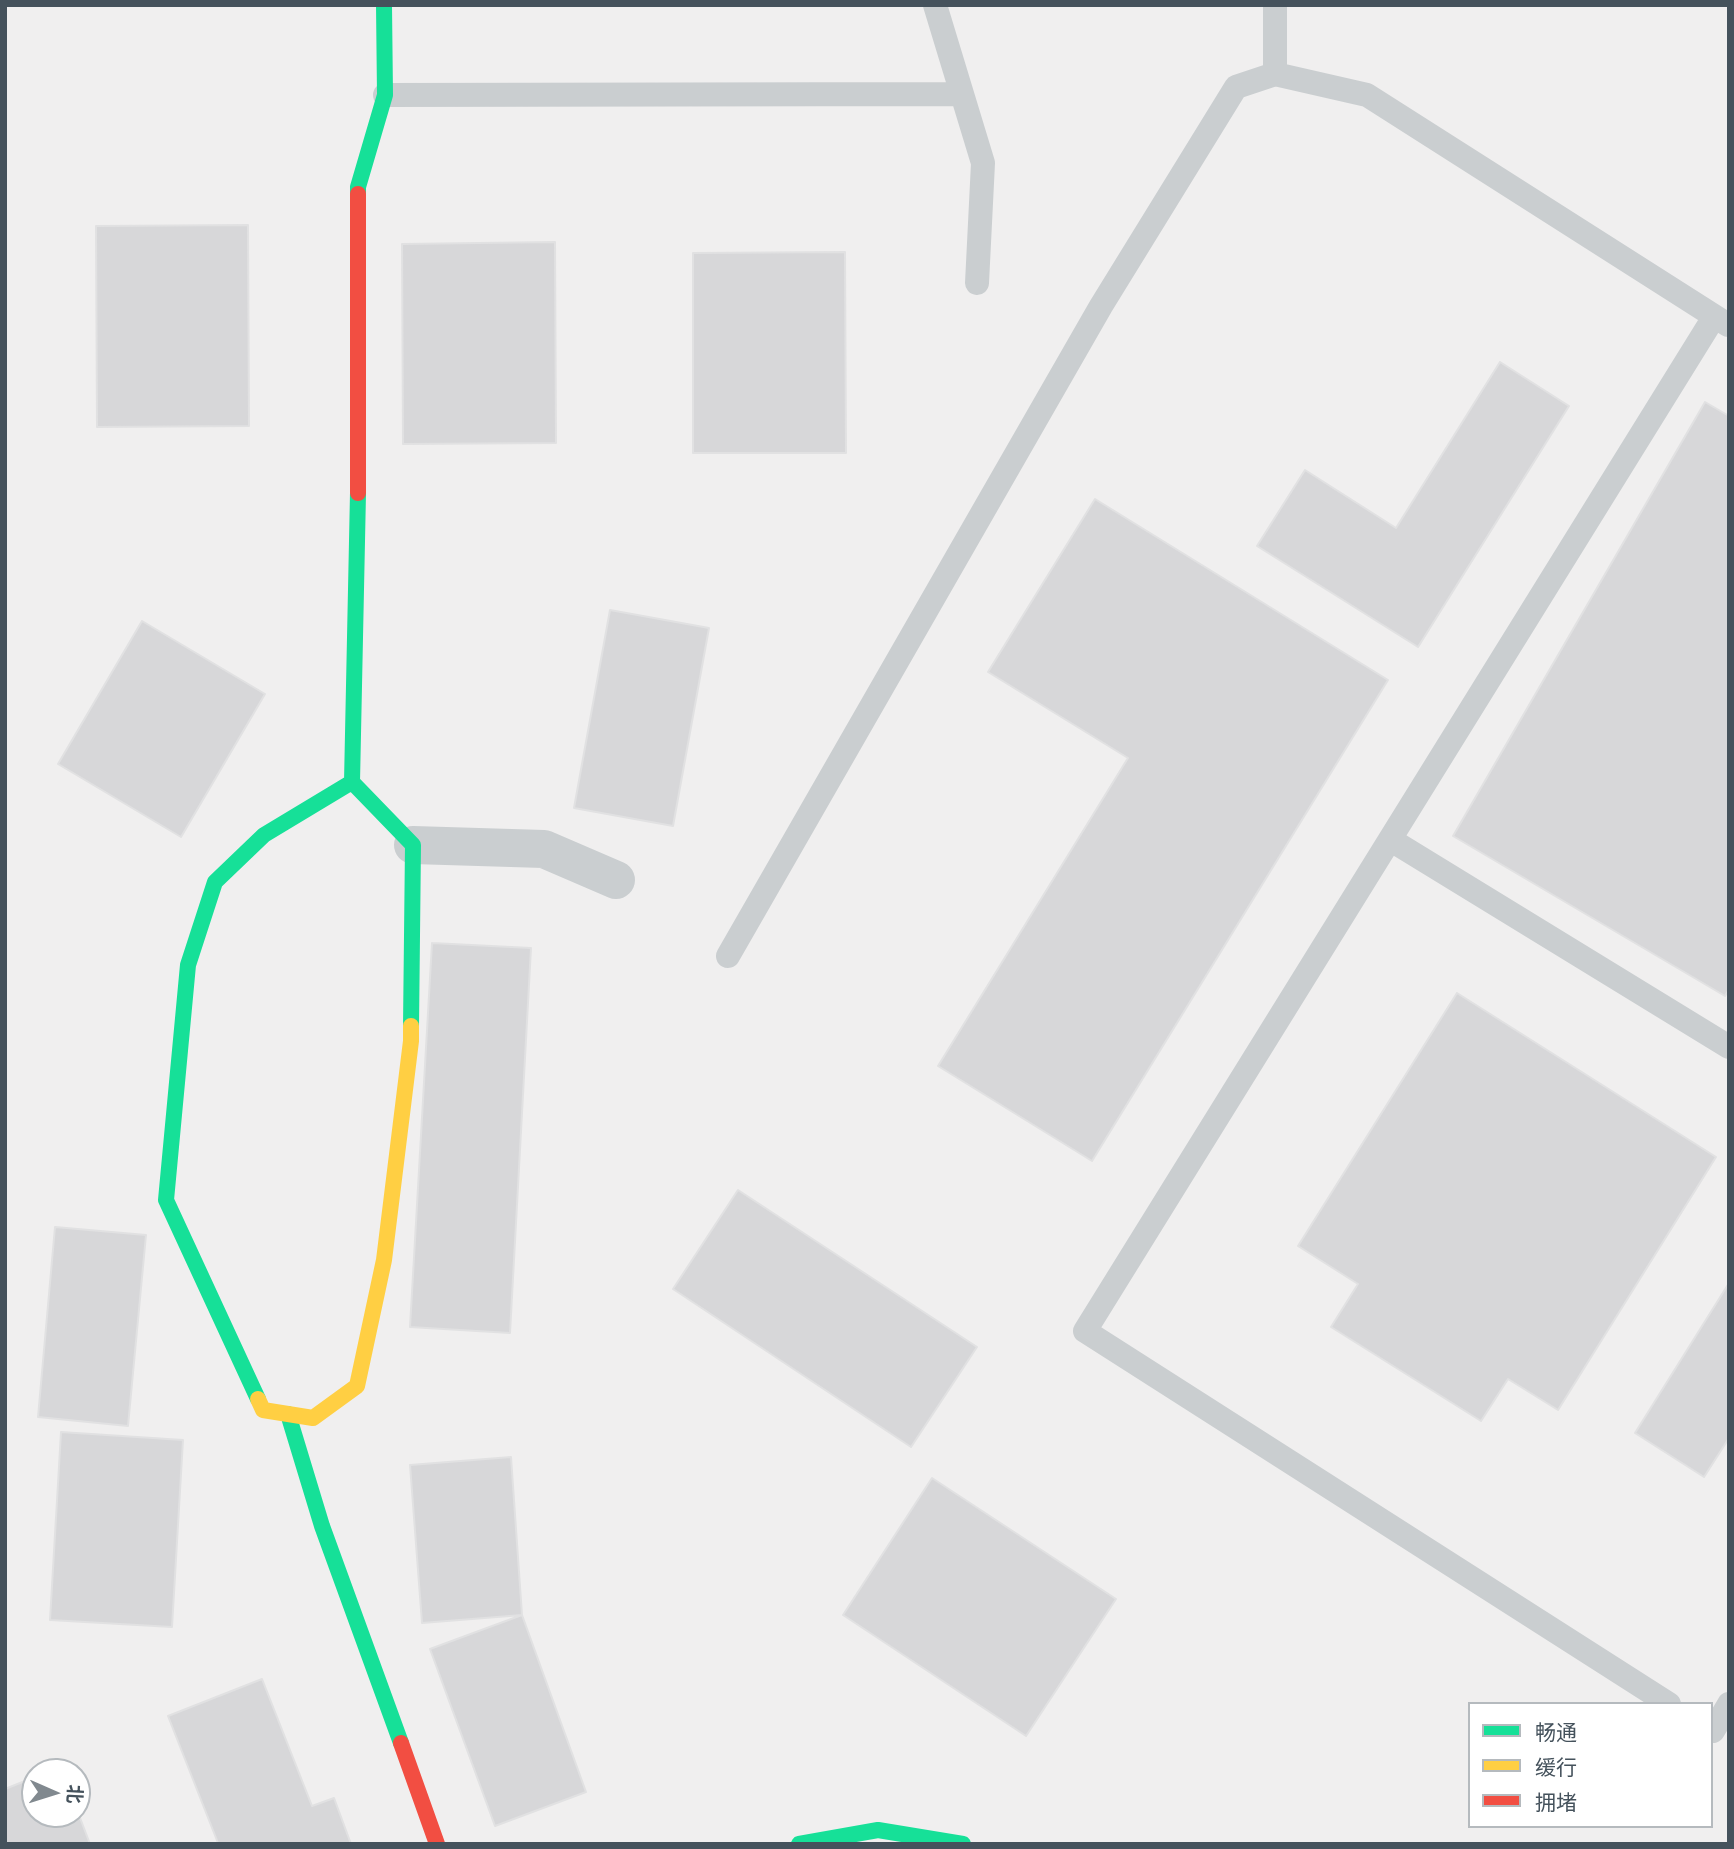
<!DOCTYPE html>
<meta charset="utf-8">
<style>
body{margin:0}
#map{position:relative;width:1734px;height:1849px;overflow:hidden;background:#f0efef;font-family:Manrope,"Noto Sans SC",sans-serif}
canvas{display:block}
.frame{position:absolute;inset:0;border:7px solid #45525c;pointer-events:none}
.legend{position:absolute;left:1468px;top:1702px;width:245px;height:126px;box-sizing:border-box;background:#fff;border:2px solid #b5babe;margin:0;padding:9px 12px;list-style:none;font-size:21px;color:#45525c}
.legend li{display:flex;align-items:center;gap:14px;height:35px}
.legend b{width:35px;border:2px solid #b5babe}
.north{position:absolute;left:21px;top:1758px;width:70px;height:70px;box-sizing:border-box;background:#fff;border:2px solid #b5babe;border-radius:50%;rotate:93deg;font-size:19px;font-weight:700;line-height:28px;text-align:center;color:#45525c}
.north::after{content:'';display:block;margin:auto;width:24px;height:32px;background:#81898f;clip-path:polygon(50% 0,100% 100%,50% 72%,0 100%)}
</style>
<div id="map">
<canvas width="1734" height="1849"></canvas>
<div class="frame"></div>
<ul class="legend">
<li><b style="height:9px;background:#16e098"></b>畅通</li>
<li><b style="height:9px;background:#ffcf43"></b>缓行</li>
<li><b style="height:9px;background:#f24e42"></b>拥堵</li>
</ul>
<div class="north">北</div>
</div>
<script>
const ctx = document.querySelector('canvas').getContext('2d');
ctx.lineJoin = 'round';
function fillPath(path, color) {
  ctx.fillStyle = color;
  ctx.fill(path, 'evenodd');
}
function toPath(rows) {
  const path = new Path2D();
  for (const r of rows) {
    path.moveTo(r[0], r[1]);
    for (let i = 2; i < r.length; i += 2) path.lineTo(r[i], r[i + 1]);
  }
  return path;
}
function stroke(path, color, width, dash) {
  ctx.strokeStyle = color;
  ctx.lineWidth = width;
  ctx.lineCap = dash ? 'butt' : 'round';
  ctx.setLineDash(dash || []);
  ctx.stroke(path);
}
const building = toPath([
 [248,225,249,426,97,427,96,226,248,225],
 [555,242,556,443,403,444,402,244,555,242],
 [845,252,846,453,693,453,693,253,845,252],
 [1500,362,1569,406,1418,647,1257,546,1305,470,1396,528,1500,362],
 [1705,402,1729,416,1729,989,1725,996,1453,836,1705,402],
 [1095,499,1388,680,1092,1161,938,1066,1128,758,988,672,1095,499],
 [610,610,709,628,673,826,574,808,610,610],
 [142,621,265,694,181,837,58,764,142,621],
 [432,943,531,948,510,1333,410,1327,432,943],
 [1457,993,1716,1157,1558,1410,1508,1379,1481,1421,1331,1327,1358,1284,1298,1246,1457,993],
 [738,1190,977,1347,911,1447,673,1289,738,1190],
 [55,1227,146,1235,128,1426,38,1417,55,1227],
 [1729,1283,1729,1438,1704,1477,1635,1433,1729,1283],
 [61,1432,183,1440,172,1627,50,1620,61,1432],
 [511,1457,522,1615,422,1623,410,1465,511,1457],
 [932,1478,1116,1599,1026,1736,843,1615,932,1478],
 [522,1615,586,1792,495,1826,430,1649,522,1615],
 [262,1679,312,1806,334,1798,351,1844,216,1844,218,1843,168,1716,262,1679],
 [35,1777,35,1814,77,1814,77,1810,90,1844,5,1844,5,1789,35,1777]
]);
const lane = toPath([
 [935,5,983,163,977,283],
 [1275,5,1275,74],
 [385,95,962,94],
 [1391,840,1729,1047],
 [728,956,1101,306,1236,87,1275,74,1367,95,1728,325],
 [1669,1704,1085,1331,1714,317],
 [1713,1731,1729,1704]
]);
const street = toPath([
 [413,845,544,849,616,880]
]);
const fast = toPath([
 [358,194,358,187,385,95,384,5],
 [358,493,352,782,413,845,411,1026],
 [258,1399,166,1200,188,965,215,882,264,835,352,782],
 [288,1414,322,1526,401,1743],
 [799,1844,878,1830,963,1844]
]);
const slow = toPath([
 [258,1399,263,1410,313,1418,357,1386,384,1260,411,1041,411,1026]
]);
const jam = toPath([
 [358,194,358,493],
 [401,1743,437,1844]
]);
fillPath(building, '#d7d7d9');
stroke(building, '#e1e1e2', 2);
stroke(lane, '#caced0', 24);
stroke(street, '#caced0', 38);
stroke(fast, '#16e098', 16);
stroke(slow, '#ffcf43', 16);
stroke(jam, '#f24e42', 16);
</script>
